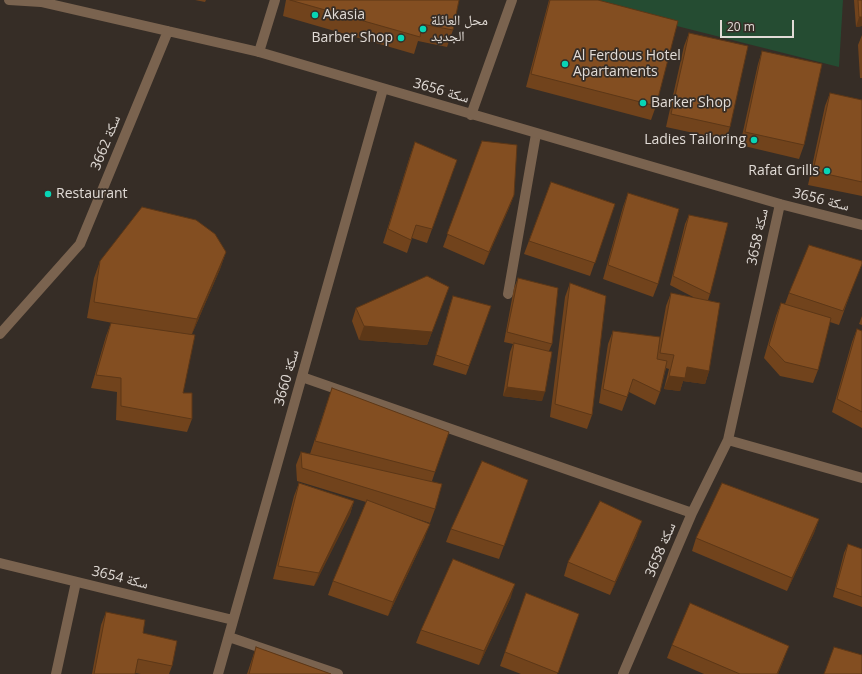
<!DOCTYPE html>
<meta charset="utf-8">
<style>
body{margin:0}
#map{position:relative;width:862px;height:674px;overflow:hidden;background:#362d26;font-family:"Open Sans",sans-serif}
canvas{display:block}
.scale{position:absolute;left:720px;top:20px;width:74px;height:18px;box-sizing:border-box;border:2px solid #e1dbd6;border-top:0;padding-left:5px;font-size:12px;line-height:14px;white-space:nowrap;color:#e1dbd6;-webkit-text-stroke:3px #362d26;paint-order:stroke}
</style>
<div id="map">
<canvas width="862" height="674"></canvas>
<div class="scale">20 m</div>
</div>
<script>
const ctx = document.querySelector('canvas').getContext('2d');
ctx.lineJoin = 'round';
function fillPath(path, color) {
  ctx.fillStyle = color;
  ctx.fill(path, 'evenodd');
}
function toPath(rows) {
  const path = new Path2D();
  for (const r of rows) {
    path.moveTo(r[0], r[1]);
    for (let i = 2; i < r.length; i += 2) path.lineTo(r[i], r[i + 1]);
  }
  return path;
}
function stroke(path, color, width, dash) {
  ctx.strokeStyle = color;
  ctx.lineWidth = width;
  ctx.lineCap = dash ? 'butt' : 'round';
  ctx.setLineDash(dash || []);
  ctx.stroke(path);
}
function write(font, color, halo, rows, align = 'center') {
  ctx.font = font + ' "Open Sans","Noto Naskh Arabic",sans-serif';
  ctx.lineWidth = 3.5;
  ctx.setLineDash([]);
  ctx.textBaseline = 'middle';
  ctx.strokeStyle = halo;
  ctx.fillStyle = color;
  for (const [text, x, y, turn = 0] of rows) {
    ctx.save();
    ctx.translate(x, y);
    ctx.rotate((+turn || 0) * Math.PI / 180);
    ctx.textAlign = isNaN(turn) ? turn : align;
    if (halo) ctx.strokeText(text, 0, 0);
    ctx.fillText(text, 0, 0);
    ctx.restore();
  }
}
const green = toPath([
 [574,0,843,0,839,67]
]);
const lane = toPath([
 [259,52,275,0],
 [508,294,536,134]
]);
const street = toPath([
 [9,0,41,2,259,52,780,204,862,225],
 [471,115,512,0],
 [0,334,80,244,168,31],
 [302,377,692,513],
 [728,440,862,478],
 [0,563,233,620],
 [229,637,338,674],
 [56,674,76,582],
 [218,674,383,89],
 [623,674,692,513,728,440,780,204]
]);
const wall = toPath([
 [195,0,206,0,205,2],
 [286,0,459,0,453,30,447,47,418,41,414,54,283,16],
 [549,0,598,0,656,106,651,120,526,87],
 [854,0,862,0,862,26,856,27],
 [689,33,730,127,726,140,666,127,684,46],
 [862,35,862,78,860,78,858,45],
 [762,51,804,145,799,159,740,145,758,64],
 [830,93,862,100,862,196,808,185,825,106],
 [482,141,514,195,509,208,484,265,443,247],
 [415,142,457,160,427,243,412,238,407,253,383,243,410,156],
 [551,182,615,204,590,276,524,254],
 [628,193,658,284,653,297,603,279,623,207],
 [689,215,710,294,708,300,709,371,705,384,683,381,680,391,664,389,669,369,666,368,660,392,655,405,629,392,622,411,599,403,608,344,613,331,658,350,666,306,671,293,695,298,670,285,685,224],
 [226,252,220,269,192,334,183,393,192,419,187,432,116,420,117,392,91,388,106,336,111,323,118,324,87,318,94,278,100,261],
 [862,261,839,325,830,322,818,370,813,383,780,376,764,358,776,316,781,303,785,304,789,293],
 [518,278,552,344,549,351,542,401,503,396,510,352,513,344,504,342,514,288],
 [570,283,592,415,587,429,550,417,565,297],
 [449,287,427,345,359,340,352,321,356,308],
 [453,296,491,306,466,375,433,365,450,305],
 [862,316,862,325,859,324],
 [857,329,862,331,862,428,832,412,852,342],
 [332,388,435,472,432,481,435,509,430,523,406,515,425,537,388,616,328,595,333,581,366,502,297,481,296,465,301,452,310,454],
 [528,480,499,559,446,542,451,529],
 [299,483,354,501,350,514,314,586,273,579,294,496],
 [819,519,814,533,787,591,692,551,696,538],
 [637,535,610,595,564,576,568,562],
 [848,544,862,549,862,607,833,597,844,553],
 [526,593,579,614,557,674,521,674,500,666],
 [511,597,479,665,416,643,421,630],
 [106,612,143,633,172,666,169,674,141,674,135,673,135,674,92,674,101,625],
 [672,645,784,659,778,674,704,674,667,658],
 [256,647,331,674,247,674]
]);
const shadedWall = toPath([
 [859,17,862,17,862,26,856,27],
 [514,195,509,208,484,265,489,252],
 [226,252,220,269,191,336,197,319],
 [449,287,427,345,359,340,364,326],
 [687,367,709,371,705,384,683,381,680,391,664,389,669,376],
 [507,387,545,392,542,401,503,396],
 [354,501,350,514,314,586,319,573],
 [819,519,814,533,787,591,792,578],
 [642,521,637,535,610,595,615,582],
 [430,524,425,537,388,616,393,602],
 [515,584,511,597,479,665,484,651],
 [789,646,778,674,777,674]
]);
const building = toPath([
 [290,0,459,0,453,30,422,24,420,37,290,0],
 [550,0,598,0,678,21,656,106,531,74,550,0],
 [858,0,862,0,862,17,859,17,858,0],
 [689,33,748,46,730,127,671,114,689,33],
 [762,51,822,64,804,145,745,132,762,51],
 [830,93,862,100,862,182,813,171,830,93],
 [482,141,517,145,514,195,489,252,447,234,482,141],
 [415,142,457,160,432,229,416,225,411,240,388,229,415,142],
 [551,182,615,204,595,263,529,241,551,182],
 [628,193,679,209,658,284,608,265,628,193],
 [142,207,196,220,215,234,226,252,197,319,94,302,100,261,142,207],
 [689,215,728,223,710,294,673,276,689,215],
 [809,245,862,261,862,264,843,311,789,293,809,245],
 [427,276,449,287,432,332,364,326,356,308,427,276],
 [518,278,558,288,552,344,507,332,518,278],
 [570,283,606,296,592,415,555,404,570,283],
 [671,293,720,303,709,371,687,367,685,378,669,376,674,355,660,353,671,293],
 [453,296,491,306,469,366,436,355,453,296],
 [781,303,831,318,818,370,785,362,769,345,781,303],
 [111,323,195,335,183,393,192,393,192,419,121,406,121,378,96,375,111,323],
 [857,329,862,331,862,412,837,399,857,329],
 [613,331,660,337,657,359,667,361,660,392,633,379,627,397,603,389,613,331],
 [514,343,552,352,545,392,507,387,514,343],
 [332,388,449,432,435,472,315,441,332,388],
 [301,452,442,484,435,509,302,468,301,452],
 [482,461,528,480,504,546,451,529,482,461],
 [299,483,354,501,319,573,278,566,299,483],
 [722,483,819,519,792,578,696,538,722,483],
 [367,500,430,524,393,602,333,581,367,500],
 [600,501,642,521,615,582,568,562,600,501],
 [848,544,862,549,862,597,836,588,848,544],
 [453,559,515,584,484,651,421,630,453,559],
 [526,593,579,614,558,673,505,652,526,593],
 [690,603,789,646,777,674,740,674,672,645,690,603],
 [106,612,145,620,143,633,177,641,172,666,138,659,135,674,94,674,106,612],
 [256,647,331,674,249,674,256,647],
 [834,647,862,655,862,674,824,674,834,647]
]);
const markers = [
 [315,15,4,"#08d5b5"],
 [423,29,4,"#08d5b5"],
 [401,38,4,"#08d5b5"],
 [565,64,4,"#08d5b5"],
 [643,103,4,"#08d5b5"],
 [754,140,4,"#08d5b5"],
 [827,171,4,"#08d5b5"],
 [48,194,4,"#08d5b5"]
];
const poiNames = [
 ["Akasia",323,15],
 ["محل العائلة",431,21],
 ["الجديد",431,37],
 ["Barber Shop",393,38,"right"],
 ["Al Ferdous Hotel",573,56],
 ["Apartaments",573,72],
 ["Barker Shop",651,103],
 ["Ladies Tailoring",746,140,"right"],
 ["Rafat Grills",819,171,"right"],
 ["Restaurant",56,194]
];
const streetNames = [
 ["سكة 3656",441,91,16],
 ["سكة 3662",106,143,-68],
 ["سكة 3656",821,200,14],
 ["سكة 3658",758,237,-78],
 ["سكة 3660",287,378,-74],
 ["سكة 3658",661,550,-67],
 ["سكة 3654",120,578,14]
];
fillPath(green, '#254c32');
stroke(lane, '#7a634f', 10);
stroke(street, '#7a634f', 10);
fillPath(wall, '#71431c');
fillPath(shadedWall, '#5c3717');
fillPath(building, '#834e21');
stroke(building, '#5c3717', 1);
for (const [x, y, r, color] of markers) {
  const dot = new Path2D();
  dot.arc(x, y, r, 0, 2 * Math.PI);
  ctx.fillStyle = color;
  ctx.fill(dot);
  stroke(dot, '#362d26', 1.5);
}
write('14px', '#e1dbd6', '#362d26', poiNames, 'left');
write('14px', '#e1dbd6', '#362d26', streetNames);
</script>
